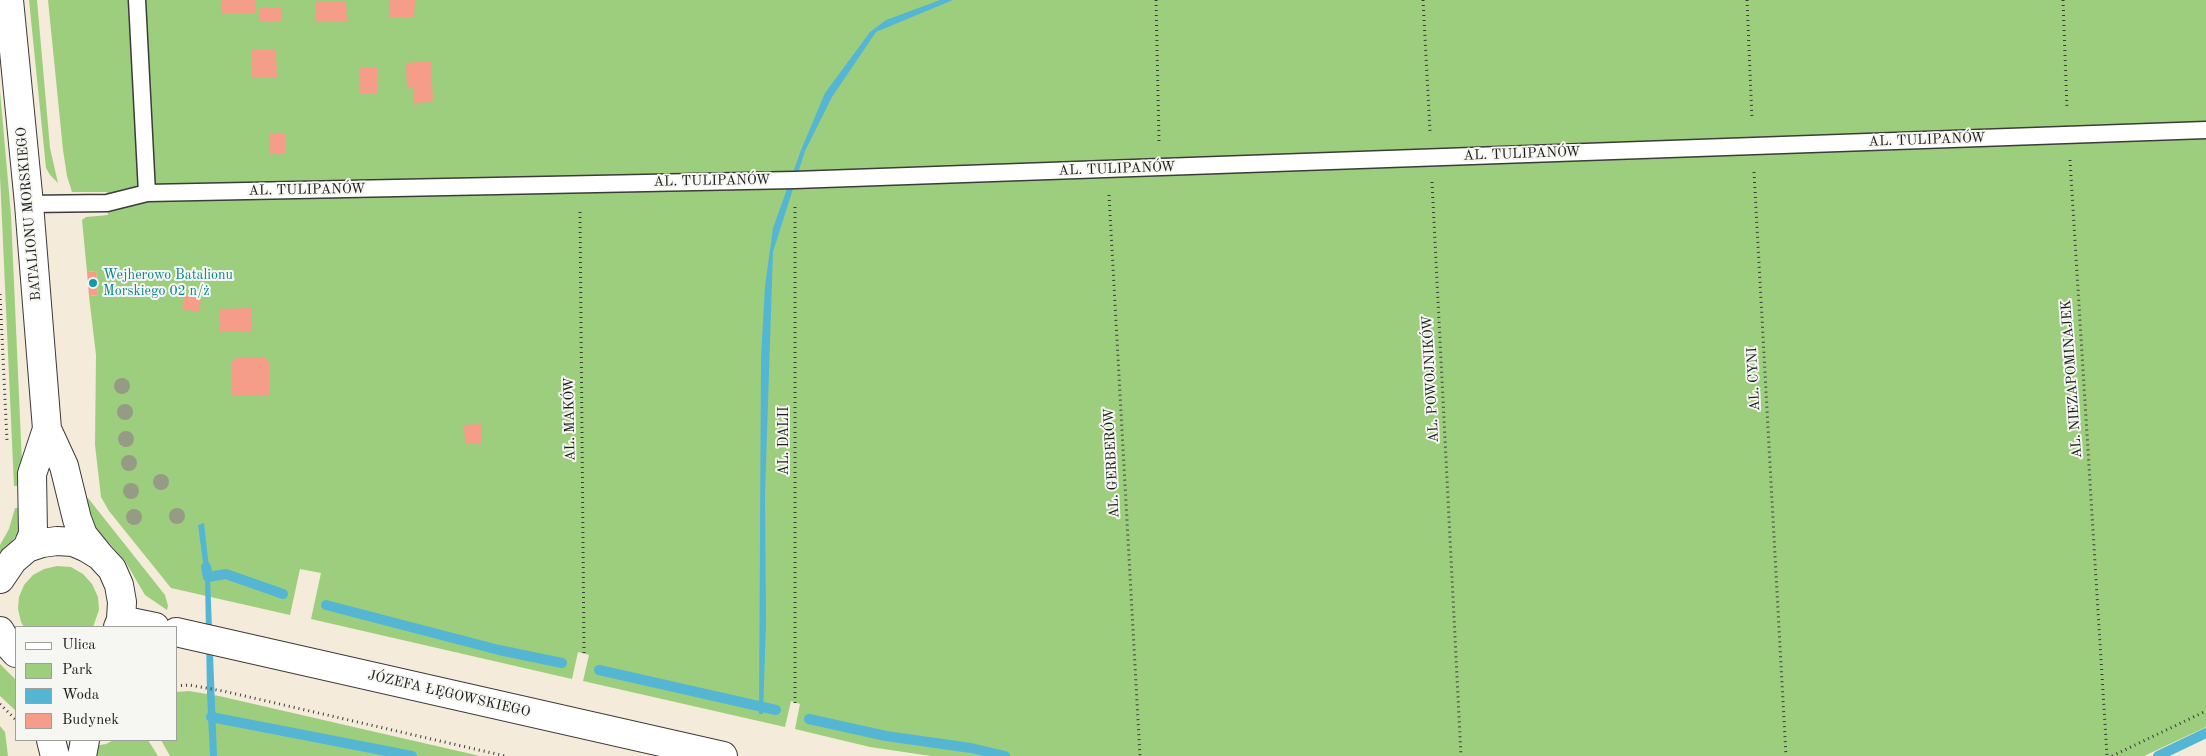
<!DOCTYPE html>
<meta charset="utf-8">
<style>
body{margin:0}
#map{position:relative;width:2206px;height:756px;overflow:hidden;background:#f4ebdb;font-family:"Old Standard TT",serif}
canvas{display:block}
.legend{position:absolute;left:15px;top:626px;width:162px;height:115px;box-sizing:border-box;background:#f6f6f2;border:1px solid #9f9f9c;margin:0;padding:6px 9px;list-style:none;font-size:15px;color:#1c1c1c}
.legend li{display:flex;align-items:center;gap:10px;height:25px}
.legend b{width:25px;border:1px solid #9f9f9c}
</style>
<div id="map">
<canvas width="2206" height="756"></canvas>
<ul class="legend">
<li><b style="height:6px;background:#fff"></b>Ulica</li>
<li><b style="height:14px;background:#9dce7d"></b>Park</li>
<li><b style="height:14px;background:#55b6d3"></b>Woda</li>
<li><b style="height:14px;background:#f59d89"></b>Budynek</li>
</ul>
</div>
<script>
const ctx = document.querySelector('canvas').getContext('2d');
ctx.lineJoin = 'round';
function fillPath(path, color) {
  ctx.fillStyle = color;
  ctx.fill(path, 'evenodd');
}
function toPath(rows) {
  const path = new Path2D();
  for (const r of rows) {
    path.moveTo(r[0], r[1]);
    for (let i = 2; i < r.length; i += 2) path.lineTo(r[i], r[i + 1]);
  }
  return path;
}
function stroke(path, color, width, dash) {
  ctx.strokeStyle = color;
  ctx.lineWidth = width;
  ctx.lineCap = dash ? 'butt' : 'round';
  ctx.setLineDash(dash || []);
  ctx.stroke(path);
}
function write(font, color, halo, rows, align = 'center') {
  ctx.font = font + ' "Old Standard TT",serif';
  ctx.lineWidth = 4;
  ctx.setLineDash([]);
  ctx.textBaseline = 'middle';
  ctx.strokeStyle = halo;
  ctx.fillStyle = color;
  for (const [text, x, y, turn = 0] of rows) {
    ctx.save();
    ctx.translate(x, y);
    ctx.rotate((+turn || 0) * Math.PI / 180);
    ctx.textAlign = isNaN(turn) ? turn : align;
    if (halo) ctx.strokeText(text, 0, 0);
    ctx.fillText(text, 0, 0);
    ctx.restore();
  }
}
const green = toPath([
 [29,0,37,0,50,148,58,183,50,175,46,168],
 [48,0,2206,0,2206,727,2144,756,931,756,870,747,795,729,800,704,791,701,785,727,583,681,589,655,578,652,572,679,311,619,321,573,300,569,290,615,171,588,109,511,101,497,95,445,96,355,89,296,98,295,96,271,87,272,82,220,86,217,108,215,107,192,72,192,67,176,63,150],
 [0,91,11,215,23,486,14,486,0,176],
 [88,498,165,595,168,606,167,610,145,595,125,561,95,527,83,499],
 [15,508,23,508,20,529,0,560,0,545,9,529],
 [57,566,71,567,83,574,92,584,98,597,99,610,93,627,24,627,21,622,18,609,19,597,24,585,33,575,44,569],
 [0,664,16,680,16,711,0,696],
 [189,691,219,696,480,756,170,756,161,740,176,740,176,692],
 [0,726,5,732,8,756,0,756],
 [114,740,148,740,158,756,94,756,94,746,106,744]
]);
const water = toPath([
 [940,0,953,0,876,32,832,97,805,151,773,252,765,494,766,623,763,714,759,714,761,357,765,286,773,228,801,150,825,93,870,32,886,20],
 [204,523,210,577,217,756,210,756,207,694,205,577,198,525]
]);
const stream = toPath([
 [206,567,208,577,226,574,283,594],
 [326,605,499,650,562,663],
 [599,670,776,710],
 [211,717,412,756],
 [809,719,886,736,971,748,1005,756],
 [2158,756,2206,733]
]);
const building = toPath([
 [221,0,255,0,256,14,222,14],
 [389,0,415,0,414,17,389,17],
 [315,1,346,1,347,21,315,21],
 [259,7,282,7,282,21,259,21],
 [252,50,276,50,277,78,252,78],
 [431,61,433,102,414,103,413,87,407,88,406,63],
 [360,67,377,67,377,93,360,93],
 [269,134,285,134,285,153,269,154],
 [96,271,98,295,89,296,87,272],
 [185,295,201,299,199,312,182,309],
 [252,308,252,332,220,332,219,309],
 [236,358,265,358,270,364,270,395,231,395,231,362],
 [482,424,482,443,465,443,464,425]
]);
const path = toPath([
 [1156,0,1159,141],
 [1423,0,1430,131],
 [1747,0,1752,119],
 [2063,0,2067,109],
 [2070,160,2107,756],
 [1754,172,1786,756],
 [1432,182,1461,756],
 [1109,195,1140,756],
 [580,212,584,653],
 [0,294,7,441],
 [176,686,189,685,223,691,505,756],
 [795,703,795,206],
 [0,704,16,720],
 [2112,756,2206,711]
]);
const lane = toPath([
 [137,0,147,193],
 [29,204,107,203,147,193,795,180,2206,130]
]);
const street = toPath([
 [121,620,155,627],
 [176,632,723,756]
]);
const secondary = toPath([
 [9,0,29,204,47,429,64,466,77,519,83,535,100,556],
 [27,548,33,534,32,474,47,429],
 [0,579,13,560,27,548,42,543,57,541,73,542,87,548,100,556,112,569,119,585,122,602,121,620,118,627],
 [0,631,6,642,16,653],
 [51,740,55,756],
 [82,756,85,740]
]);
const trees = [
 [122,386],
 [125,412],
 [126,439],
 [129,463],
 [161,482],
 [131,491],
 [177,516],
 [134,517]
];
const markers = [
 [93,283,5,"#0f9aa8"]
];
const streetNames = [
 ["AL. TULIPANÓW",1927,140,-2],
 ["AL. TULIPANÓW",1522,154,-2],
 ["AL. TULIPANÓW",1117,169,-2],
 ["AL. TULIPANÓW",712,181,-1],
 ["AL. TULIPANÓW",307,190,-1],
 ["BATALIONU MORSKIEGO",29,214,-95],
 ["AL. POWOJNIKÓW",1431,379,-93],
 ["AL. CYNI",1754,379,-93],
 ["AL. NIEZAPOMINAJEK",2072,379,-94],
 ["AL. MAKÓW",570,419,-91],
 ["AL. DALII",784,441,-90],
 ["AL. GERBERÓW",1112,463,-93],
 ["JÓZEFA ŁĘGOWSKIEGO",449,694,13]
];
const cultureNames = [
 ["Wejherowo Batalionu",103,275],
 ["Morskiego 02 n/ż",103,291]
];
fillPath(green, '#9dce7d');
fillPath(water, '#55b6d3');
stroke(stream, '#55b6d3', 10);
fillPath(building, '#f59d89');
stroke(lane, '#3c3b39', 19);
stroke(street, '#3c3b39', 30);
stroke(secondary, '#3c3b39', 30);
stroke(path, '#3c3b39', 3, [1, 4]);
stroke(lane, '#fff', 16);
stroke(street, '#fff', 28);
stroke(secondary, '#fff', 28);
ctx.fillStyle = '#969b85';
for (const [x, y] of trees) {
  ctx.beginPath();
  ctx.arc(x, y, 8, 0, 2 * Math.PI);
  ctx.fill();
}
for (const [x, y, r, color] of markers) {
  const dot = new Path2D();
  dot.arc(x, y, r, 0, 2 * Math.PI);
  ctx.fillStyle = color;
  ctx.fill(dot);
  stroke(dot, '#f6f6f2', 2);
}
write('14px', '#1c1c1c', '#f6f6f2', streetNames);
write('14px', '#0d838f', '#f6f6f2', cultureNames, 'left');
</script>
